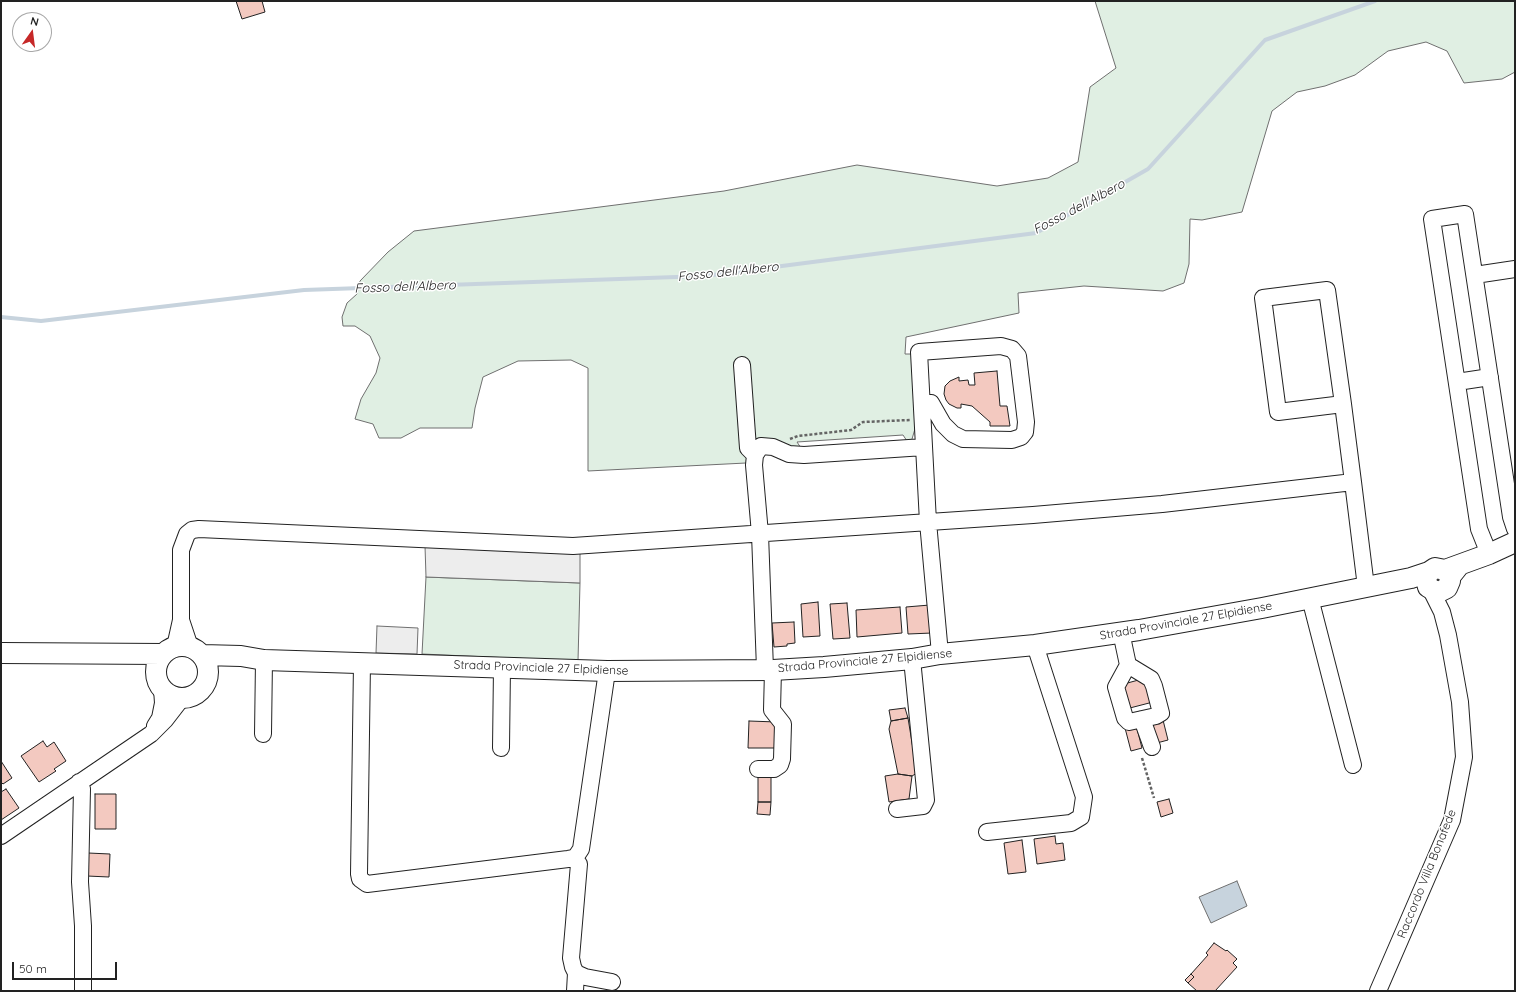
<!DOCTYPE html>
<style>
body{margin:0}
#map{position:relative;width:1516px;height:992px;overflow:hidden;background:#fff;font-family:Quicksand,sans-serif}
canvas{display:block}
.frame{position:absolute;inset:0;border:2px solid #222;pointer-events:none}
.north{position:absolute;left:12px;top:12px;width:40px;height:40px;box-sizing:border-box;background:#fff;border:1px solid #a7a7a7;border-radius:50%;rotate:14deg;font-size:11px;font-weight:700;line-height:16px;text-align:center;color:#222}
.north::after{content:'';display:block;margin:auto;width:14px;height:18px;background:#c62828;clip-path:polygon(50% 0,100% 100%,50% 72%,0 100%)}
.scale{position:absolute;left:12px;top:962px;width:105px;height:18px;box-sizing:border-box;border:2px solid #222;border-top:0;padding-left:5px;font-size:12px;line-height:14px;white-space:nowrap;color:#222;-webkit-text-stroke:3px #fff;paint-order:stroke}
</style>
<div id="map">
<canvas width="1516" height="992"></canvas>
<div class="frame"></div>
<div class="north">N</div>
<div class="scale">50 m</div>
</div>
<script>
const ctx = document.querySelector('canvas').getContext('2d');
ctx.lineJoin = 'round';
function fillPath(path, color) {
  ctx.fillStyle = color;
  ctx.fill(path, 'evenodd');
}
function toPath(rows) {
  const path = new Path2D();
  for (const r of rows) {
    if (r.length === 3) {
      path.moveTo(r[0] + r[2], r[1]);
      path.arc(r[0], r[1], r[2], 0, 2 * Math.PI);
      continue;
    }
    path.moveTo(r[0], r[1]);
    for (let i = 2; i < r.length; i += 2) path.lineTo(r[i], r[i + 1]);
  }
  return path;
}
function stroke(path, color, width, dash) {
  ctx.strokeStyle = color;
  ctx.lineWidth = width;
  ctx.lineCap = dash ? 'butt' : 'round';
  ctx.setLineDash(dash || []);
  ctx.stroke(path);
}
function write(font, color, halo, rows, align = 'center') {
  ctx.font = font + ' Quicksand,sans-serif';
  ctx.lineWidth = 3;
  ctx.setLineDash([]);
  ctx.textBaseline = 'middle';
  ctx.strokeStyle = halo;
  ctx.fillStyle = color;
  for (const [text, x, y, turn = 0] of rows) {
    ctx.save();
    ctx.translate(x, y);
    ctx.rotate((+turn || 0) * Math.PI / 180);
    ctx.textAlign = isNaN(turn) ? turn : align;
    if (halo) ctx.strokeText(text, 0, 0);
    ctx.fillText(text, 0, 0);
    ctx.restore();
  }
}
const green = toPath([
 [1095,1,1515,1,1515,72,1502,79,1464,83,1447,51,1426,42,1388,51,1355,75,1325,86,1297,92,1272,111,1242,212,1202,220,1190,219,1189,264,1184,283,1163,291,1084,286,1018,293,1019,313,906,337,905,354,915,354,917,422,912,439,909,444,903,435,797,442,803,451,774,441,746,463,588,471,588,368,571,360,518,361,483,377,475,408,472,428,420,428,401,438,379,438,373,424,355,419,361,399,376,373,380,358,370,336,355,326,343,326,342,317,347,303,357,294,360,281,388,252,414,231,724,191,857,165,997,186,1048,178,1078,162,1090,87,1116,68,1095,1],
 [426,577,580,583,578,661,422,654,426,577]
]);
const parking = toPath([
 [425,546,580,549,580,583,426,577,425,546],
 [377,626,418,628,417,654,376,653,377,626]
]);
const water = toPath([
 [1237,881,1247,906,1211,923,1199,897,1237,881]
]);
const stream = toPath([
 [1,317,41,321,304,290,705,276,1036,233,1148,169,1265,40,1375,1]
]);
const building = toPath([
 [236,1,262,1,265,12,242,19,236,1],
 [997,371,1000,406,1007,406,1010,426,990,426,990,422,972,406,961,404,961,408,957,408,949,404,946,400,944,394,945,386,950,381,959,377,959,381,968,380,969,385,975,385,974,373,997,371],
 [818,602,820,636,803,637,801,604,818,602],
 [847,603,850,638,833,639,830,604,847,603],
 [930,605,932,633,908,634,906,607,930,605],
 [900,607,902,633,857,637,856,610,900,607],
 [794,622,795,643,787,644,787,646,774,647,772,623,794,622],
 [1146,678,1153,702,1126,709,1120,685,1146,678],
 [905,708,908,718,891,721,889,710,905,708],
 [908,718,917,773,912,776,898,774,889,729,891,721,908,718],
 [1163,720,1168,740,1153,744,1148,724,1163,720],
 [749,721,777,722,777,748,748,748,749,721],
 [1136,725,1142,748,1131,751,1125,728,1136,725],
 [43,741,47,747,54,742,66,761,54,769,56,771,39,782,21,756,43,741],
 [1,761,12,778,3,784,1,782,1,761],
 [898,774,912,776,909,799,889,802,885,776,898,774],
 [758,776,771,777,771,802,758,802,758,776],
 [6,789,19,808,1,820,1,792,6,789],
 [95,794,116,794,116,829,95,829,95,794],
 [1169,799,1173,813,1161,817,1157,802,1169,799],
 [758,802,771,802,770,815,757,814,758,802],
 [1055,836,1056,844,1063,843,1065,860,1037,864,1034,839,1055,836],
 [1022,840,1026,872,1008,874,1004,843,1022,840],
 [88,853,110,854,109,877,87,876,88,853],
 [1214,943,1226,951,1227,950,1237,959,1233,963,1237,967,1215,991,1197,991,1188,983,1194,977,1191,974,1208,955,1206,953,1214,943],
 [1191,974,1194,977,1188,983,1185,980,1191,974]
]);
const path = toPath([
 [790,439,798,436,851,430,863,422,910,420],
 [1142,758,1154,798]
]);
const minor = toPath([
 [1475,275,1515,269],
 [742,365,748,448,755,455],
 [1457,382,1490,377],
 [922,404,931,403,943,424,953,434,963,439,1012,440,1021,437,1025,432,1026,422,1018,356,1012,349,1001,346,919,352,928,522,940,654],
 [1343,404,1278,412,1263,298,1327,290,1343,404,1353,482,1366,587],
 [1489,554,1479,529,1432,219,1465,214,1511,517,1515,529],
 [1310,598,1353,765],
 [181,620,190,647],
 [1121,632,1128,665,1151,679,1154,686,1161,713,1156,716,1129,722,1125,718,1116,687,1128,665],
 [175,647,181,620,181,550,187,534,192,530,199,529,573,546,1033,515,1162,504,1353,482],
 [362,663,359,874,360,879,367,884,568,859,574,858,577,855,581,849,607,671],
 [765,669,760,534,754,465,755,455,761,446,773,447,789,454,804,455,924,447],
 [1142,719,1152,747],
 [155,726,160,718,163,703,162,689],
 [263,734,264,660],
 [501,748,502,667],
 [758,769,774,769,780,765,782,759,783,724,772,710,773,670],
 [79,782,82,789,80,882,83,926,83,991],
 [897,809,923,806,926,800,912,659],
 [987,832,1071,823,1081,817,1084,797,1035,645],
 [1,836,151,734,165,720,182,698],
 [574,858,579,864,571,958,573,967,576,973,585,977,612,982],
 [575,991,576,973],
 [1378,991,1452,820,1464,757,1460,702,1448,635,1442,612,1430,588]
]);
const major = toPath([
 [1445,570,1489,554,1515,542],
 [1429,572,1426,579,1428,587,1435,591,1439,592,1447,588,1450,581,1450,577,1458,567],
 [182,672,26],
 [1,653,163,654],
 [202,655,241,656,264,660,607,671,773,670,824,667,912,659,940,654,1035,645,1139,630,1262,608,1411,578,1429,572,1435,568,1445,570,1450,577]
]);
const streetNames = [
 ["Strada Provinciale 27 Elpidiense",1186,621,-10],
 ["Strada Provinciale 27 Elpidiense",865,661,-5],
 ["Strada Provinciale 27 Elpidiense",541,668,2],
 ["Raccordo Villa Bonafede",1427,874,-68]
];
const waterNames = [
 ["Fosso dell'Albero",1079,207,-28],
 ["Fosso dell'Albero",728,272,-6],
 ["Fosso dell'Albero",405,287,-2]
];
fillPath(green, '#e0efe3');
stroke(green, '#6f6f6f', 1);
fillPath(parking, '#ededed');
stroke(parking, '#6f6f6f', 1);
fillPath(water, '#c7d3dd');
stroke(water, '#6f6f6f', 1);
stroke(stream, '#c7d3dd', 4);
fillPath(building, '#f3c9c0');
stroke(building, '#222', 1);
stroke(minor, '#222', 18);
stroke(major, '#222', 22);
stroke(path, '#646464', 2.5, [3, 2]);
stroke(minor, '#fff', 16);
stroke(major, '#fff', 20);
write('12px', '#222', '#fff', streetNames);
write('italic 13px', '#222', '#fff', waterNames);
</script>
